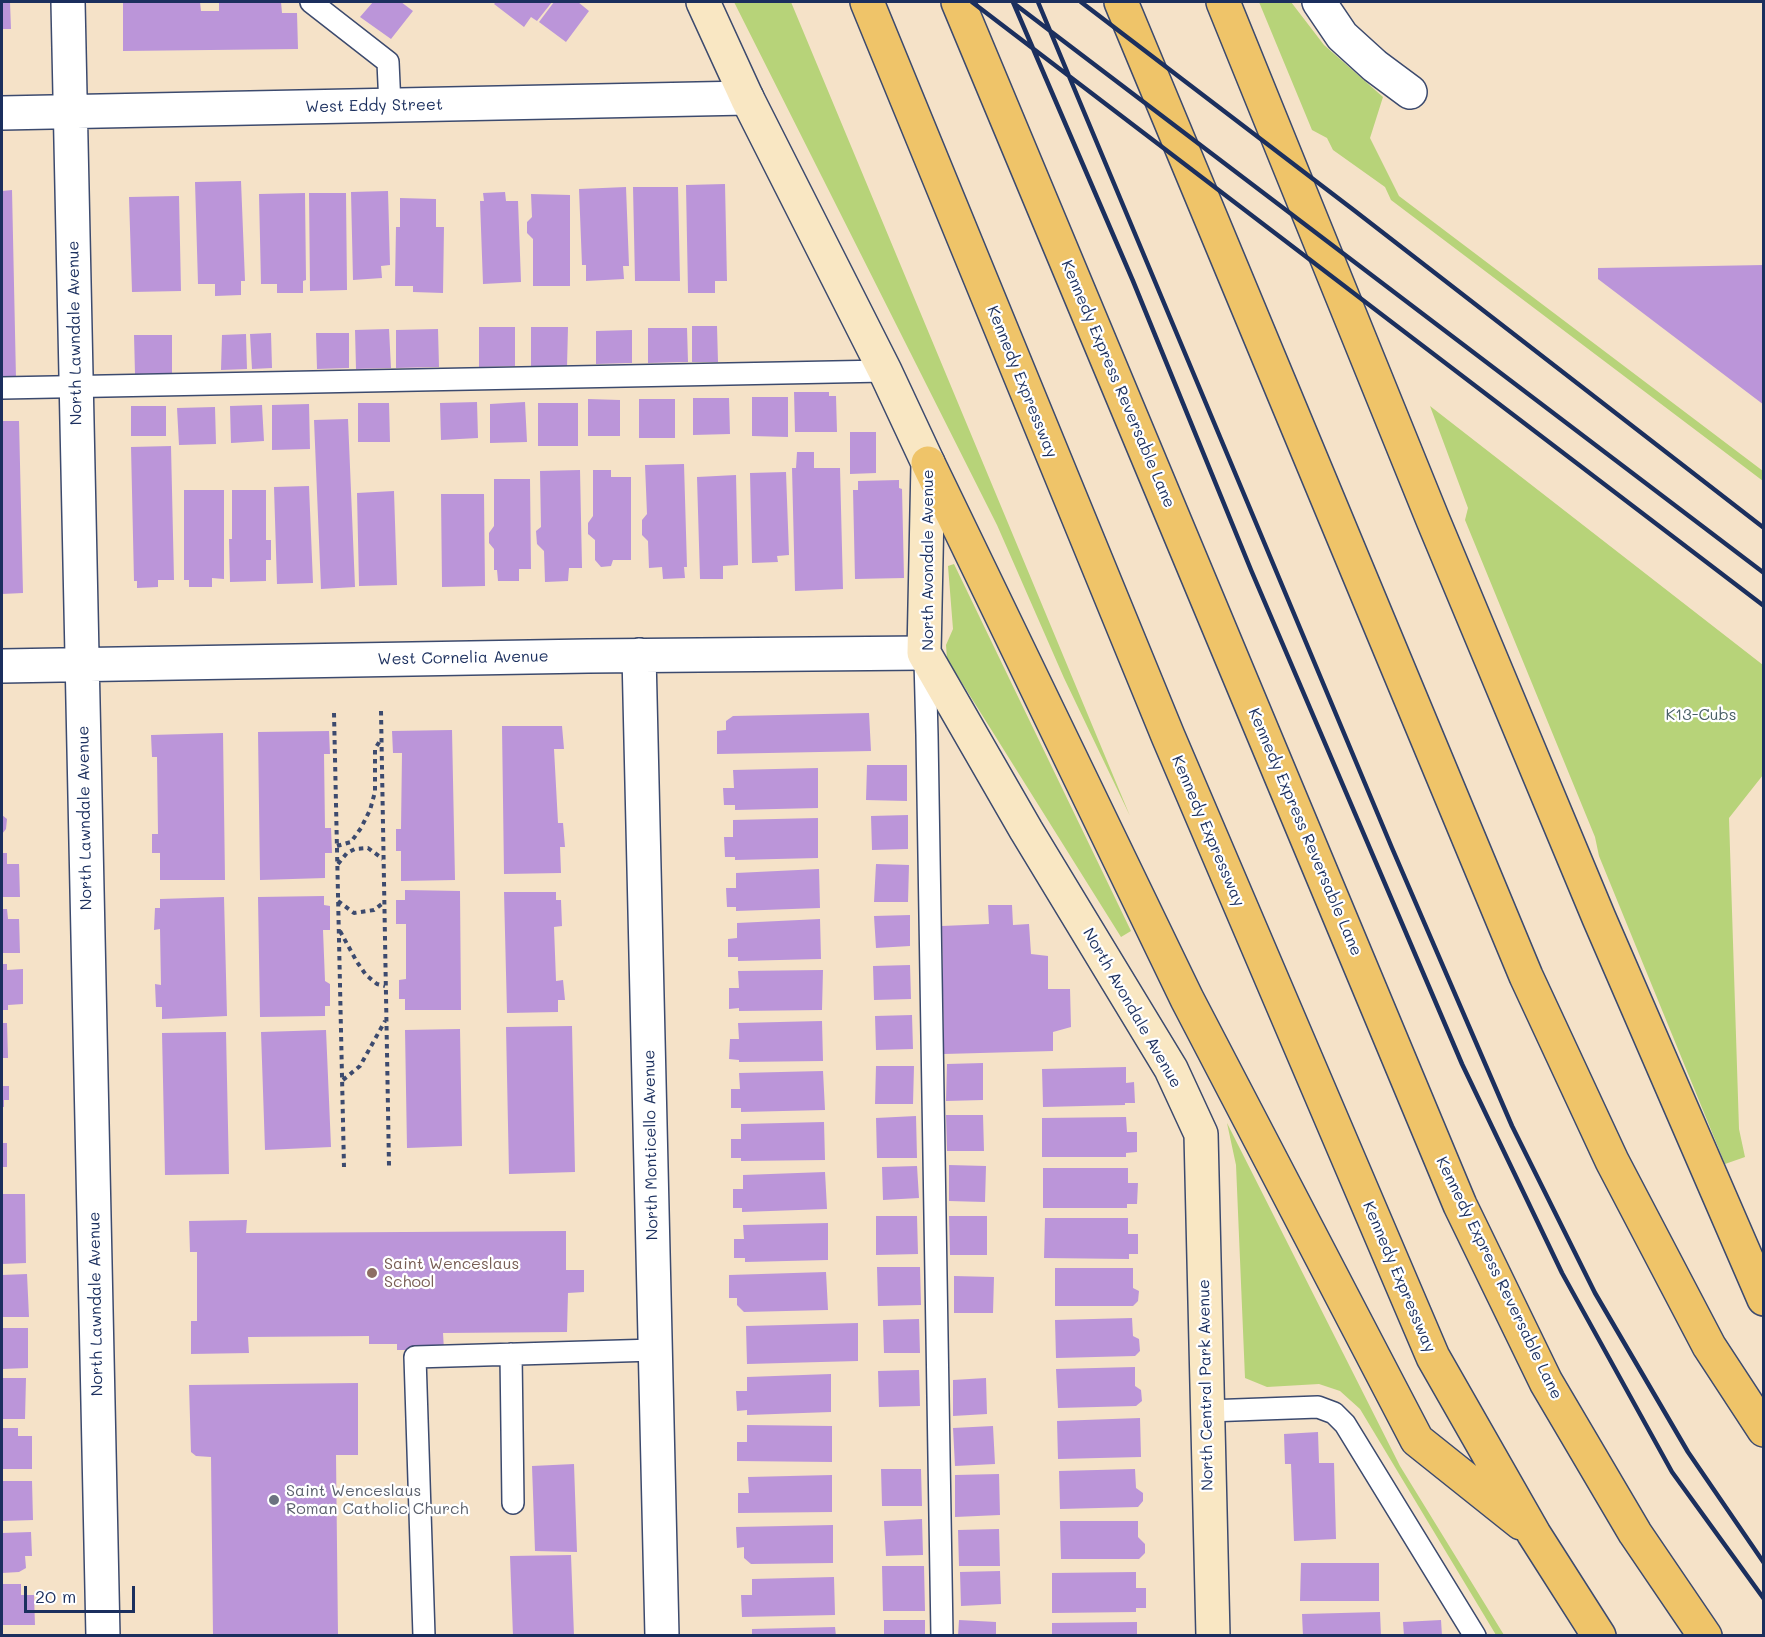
<!DOCTYPE html>
<style>
body{margin:0}
#map{position:relative;width:1765px;height:1637px;overflow:hidden;background:#f5e2c8;font-family:Mali,sans-serif}
canvas{display:block}
.frame{position:absolute;inset:0;border:3px solid #1b2f5e;pointer-events:none}
.scale{position:absolute;left:24px;top:1586px;width:111px;height:27px;box-sizing:border-box;border:3px solid #1b2f5e;border-top:0;padding-left:8px;font-size:18px;line-height:21px;white-space:nowrap;color:#1b2f5e;-webkit-text-stroke:4px #fff;paint-order:stroke}
</style>
<div id="map">
<canvas width="1765" height="1637"></canvas>
<div class="frame"></div>
<div class="scale">20 m</div>
</div>
<script>
const ctx = document.querySelector('canvas').getContext('2d');
ctx.lineJoin = 'round';
function fillPath(path, color) {
  ctx.fillStyle = color;
  ctx.fill(path, 'evenodd');
}
function toPath(rows) {
  const path = new Path2D();
  for (const r of rows) {
    path.moveTo(r[0], r[1]);
    for (let i = 2; i < r.length; i += 2) path.lineTo(r[i], r[i + 1]);
  }
  return path;
}
function stroke(path, color, width, dash) {
  ctx.strokeStyle = color;
  ctx.lineWidth = width;
  ctx.lineCap = dash ? 'butt' : 'round';
  ctx.setLineDash(dash || []);
  ctx.stroke(path);
}
function write(font, color, halo, rows, align = 'center') {
  ctx.font = font + ' Mali,sans-serif';
  ctx.lineWidth = 4.5;
  ctx.setLineDash([]);
  ctx.textBaseline = 'middle';
  ctx.strokeStyle = halo;
  ctx.fillStyle = color;
  for (const [text, x, y, turn = 0] of rows) {
    ctx.save();
    ctx.translate(x, y);
    ctx.rotate((+turn || 0) * Math.PI / 180);
    ctx.textAlign = isNaN(turn) ? turn : align;
    if (halo) ctx.strokeText(text, 0, 0);
    ctx.fillText(text, 0, 0);
    ctx.restore();
  }
}
const green = toPath([
 [734,2,791,2,1130,816,1064,678,997,525],
 [1259,2,1291,2,1324,45,1383,97,1370,138,1399,196,1763,471,1763,481,1391,200,1385,187,1333,150,1327,138,1312,130],
 [1430,406,1763,665,1763,775,1729,818,1739,1129,1745,1157,1725,1164,1599,856,1595,837,1465,520,1468,508],
 [954,564,1131,931,1121,937,947,659,946,645,953,629,948,566],
 [1227,1123,1400,1466,1504,1635,1496,1635,1360,1409,1340,1391,1319,1384,1267,1387,1245,1378,1236,1165]
]);
const building = toPath([
 [2,2,10,2,11,29,2,29],
 [123,2,200,2,201,11,219,11,219,2,281,2,282,13,297,13,298,49,123,51],
 [373,2,401,2,413,11,391,39,360,17],
 [496,2,552,2,537,21,531,17,524,27,494,4],
 [554,2,578,2,589,11,566,42,539,22],
 [241,181,245,281,241,281,241,295,215,296,215,284,198,284,195,182],
 [725,184,727,281,715,281,715,293,688,293,686,185],
 [626,187,629,266,623,266,624,279,586,281,586,265,582,265,579,189],
 [633,187,678,187,680,281,635,281],
 [12,190,16,379,2,380,2,191],
 [388,191,390,265,381,266,382,278,353,280,351,192],
 [505,192,506,201,518,201,521,282,483,284,480,201,484,201,483,193],
 [305,193,306,280,303,281,303,293,277,293,277,284,261,284,259,194],
 [309,193,346,193,347,290,310,291],
 [531,194,570,195,570,286,533,286,533,239,527,233,527,222,532,217],
 [179,196,181,291,132,292,129,197],
 [400,198,436,199,436,227,444,227,443,293,413,292,413,286,395,286,396,227,400,227],
 [1764,265,1764,405,1598,279,1598,268],
 [692,326,717,326,718,362,692,362],
 [479,327,515,327,515,366,479,367],
 [531,327,568,327,567,367,531,367],
 [648,328,687,328,688,362,648,363],
 [389,329,391,368,356,369,355,330],
 [438,329,439,367,396,368,396,330],
 [632,330,632,363,596,364,596,331],
 [271,333,272,368,252,369,250,334],
 [316,333,349,333,349,368,317,369],
 [246,334,247,369,221,370,222,335],
 [134,335,172,335,172,373,135,374],
 [794,392,829,392,829,396,836,396,837,432,795,432],
 [752,397,788,397,788,437,752,436],
 [693,398,729,398,730,434,693,435],
 [588,399,620,400,620,436,588,436],
 [639,399,675,399,675,438,639,438],
 [477,402,478,438,441,440,440,403],
 [525,402,527,442,490,443,490,404],
 [358,403,389,403,390,442,358,442],
 [538,403,578,403,578,446,538,446],
 [309,404,310,449,272,450,272,405],
 [262,405,264,441,231,443,230,406],
 [131,406,166,406,166,436,131,436],
 [215,407,216,444,179,445,177,408],
 [348,419,355,587,321,589,314,420],
 [2,421,19,421,23,593,2,594],
 [850,432,876,432,876,473,850,474],
 [171,446,174,580,158,580,158,587,137,588,137,581,134,581,131,447],
 [797,452,814,452,814,468,840,468,843,589,795,591,792,468,796,468],
 [684,464,687,567,684,567,685,578,663,579,662,567,649,568,648,541,642,535,642,520,647,514,645,465],
 [580,470,582,568,569,568,568,581,545,582,544,551,537,544,536,531,541,527,540,471],
 [593,470,611,470,611,477,631,477,631,560,613,560,611,566,601,567,595,560,595,540,588,534,588,523,593,516],
 [786,472,789,555,777,556,778,562,752,563,750,473],
 [736,475,738,565,723,566,723,579,700,579,697,477],
 [494,479,530,479,531,569,519,569,519,581,498,581,497,570,494,570,494,549,489,543,489,533,494,526],
 [899,480,899,488,902,489,904,578,855,579,853,490,858,490,858,481],
 [309,486,313,583,277,584,274,487],
 [184,490,224,490,224,579,212,578,212,587,189,587,189,580,184,580],
 [232,490,266,490,266,540,271,540,271,560,266,560,266,581,230,582,229,539,232,539],
 [394,491,397,585,359,586,357,493],
 [441,494,484,494,485,586,442,587],
 [869,713,871,751,717,754,717,731,726,730,726,721,733,716],
 [502,726,562,726,564,749,554,749,558,823,563,823,565,847,560,847,561,873,504,874],
 [452,730,455,880,401,881,401,851,396,851,396,829,401,829,402,753,393,753,392,731],
 [329,731,330,754,324,754,325,828,331,828,332,853,325,853,325,878,260,880,258,732],
 [223,733,225,880,160,880,160,853,152,853,152,834,158,834,157,757,152,757,151,735],
 [867,765,907,765,907,801,866,800],
 [818,768,818,808,735,810,735,805,724,805,723,788,734,788,733,770],
 [2,815,7,819,6,829,2,834],
 [908,815,908,849,872,850,871,816],
 [818,818,818,858,735,860,735,857,725,857,724,837,733,837,733,820],
 [2,853,7,853,7,864,19,864,20,897,2,897],
 [876,864,909,865,908,902,874,902],
 [819,869,820,908,736,911,736,907,727,907,726,888,736,888,736,873],
 [405,890,460,891,461,1010,405,1010,405,999,399,999,399,980,406,979,406,924,396,924,396,900,405,900],
 [504,892,556,892,556,900,561,900,562,926,554,927,556,981,563,980,565,1000,558,1000,558,1012,507,1013],
 [324,896,324,905,330,906,330,930,323,930,325,981,330,984,330,1006,325,1006,325,1016,260,1017,258,897],
 [224,897,227,1016,162,1019,162,1007,156,1007,155,984,161,985,160,929,154,930,155,908,160,908,160,899],
 [988,905,1012,905,1013,925,1029,924,1031,954,1048,956,1048,989,1070,989,1071,1027,1053,1032,1053,1051,944,1054,942,926,989,924],
 [2,909,7,909,8,919,19,919,20,953,2,953],
 [910,915,910,946,876,948,874,916],
 [820,919,821,959,738,961,738,957,728,957,728,939,737,938,737,923],
 [2,964,7,964,7,970,23,969,23,1004,8,1005,8,1010,2,1010],
 [910,965,911,999,874,1000,873,966],
 [823,970,822,1010,739,1011,739,1008,729,1009,729,988,739,988,738,971],
 [912,1015,913,1049,876,1050,875,1016],
 [822,1021,823,1061,739,1062,739,1060,729,1059,730,1039,739,1039,738,1023],
 [2,1023,7,1023,8,1058,2,1058],
 [572,1026,575,1172,509,1174,506,1027],
 [460,1029,462,1146,407,1148,405,1030],
 [326,1030,331,1147,265,1150,261,1032],
 [226,1032,229,1174,165,1175,162,1033],
 [983,1063,983,1100,946,1101,947,1064],
 [876,1066,914,1066,913,1104,875,1104],
 [1126,1067,1126,1083,1134,1082,1135,1103,1125,1103,1125,1105,1043,1107,1042,1069],
 [823,1071,825,1110,741,1112,741,1108,731,1108,731,1089,740,1089,739,1073],
 [2,1086,9,1086,9,1100,4,1100,4,1107,2,1107],
 [946,1115,983,1115,984,1151,947,1151],
 [916,1116,917,1158,877,1158,876,1118],
 [1126,1117,1127,1132,1137,1132,1137,1152,1126,1153,1126,1157,1042,1157,1042,1118],
 [824,1122,825,1160,741,1161,741,1158,731,1158,731,1139,741,1139,741,1124],
 [2,1143,7,1143,7,1167,2,1167],
 [949,1165,986,1166,985,1202,949,1201],
 [917,1166,919,1198,883,1200,882,1167],
 [1043,1168,1128,1168,1128,1183,1138,1183,1137,1204,1127,1204,1127,1208,1043,1208],
 [825,1172,827,1209,742,1212,742,1208,733,1208,733,1189,743,1189,743,1175],
 [2,1194,25,1194,26,1263,2,1264],
 [876,1216,917,1216,918,1254,876,1255],
 [949,1216,987,1216,987,1255,950,1255],
 [1045,1218,1128,1218,1128,1234,1138,1234,1138,1254,1129,1254,1129,1259,1044,1258],
 [247,1220,246,1233,566,1231,566,1270,584,1270,584,1292,568,1293,567,1332,443,1333,444,1350,397,1350,397,1344,369,1344,369,1336,248,1337,249,1353,191,1354,191,1321,197,1321,197,1252,190,1252,189,1221],
 [828,1223,828,1260,745,1262,745,1258,734,1258,734,1239,744,1239,743,1225],
 [877,1267,920,1267,921,1305,878,1306],
 [1055,1268,1133,1268,1133,1288,1139,1291,1138,1301,1133,1306,1055,1306],
 [826,1272,828,1310,744,1312,737,1305,737,1298,729,1298,729,1275],
 [27,1274,29,1317,2,1317,2,1275],
 [954,1276,994,1277,993,1313,954,1313],
 [1132,1318,1133,1336,1139,1339,1140,1351,1135,1356,1056,1358,1055,1320],
 [919,1319,920,1353,884,1353,883,1320],
 [858,1323,858,1361,747,1364,746,1326],
 [2,1328,28,1328,28,1368,2,1369],
 [1135,1367,1135,1386,1141,1390,1142,1401,1136,1406,1058,1408,1056,1369],
 [919,1370,920,1406,879,1407,878,1371],
 [831,1374,831,1412,747,1415,747,1410,737,1411,736,1391,747,1391,747,1377],
 [2,1378,26,1378,25,1419,2,1419],
 [986,1378,987,1414,953,1416,953,1380],
 [358,1383,358,1455,336,1455,338,1636,213,1636,211,1457,196,1456,191,1452,189,1385],
 [1140,1418,1141,1457,1058,1459,1057,1421],
 [747,1425,832,1426,832,1462,737,1461,737,1442,747,1442],
 [993,1426,995,1464,955,1466,953,1428],
 [2,1428,18,1428,18,1436,32,1436,32,1469,2,1469],
 [1318,1432,1319,1463,1334,1463,1336,1539,1294,1541,1291,1464,1285,1464,1284,1434],
 [574,1464,577,1552,535,1551,532,1466],
 [881,1469,921,1469,922,1506,882,1506],
 [1135,1469,1136,1488,1143,1493,1143,1501,1138,1507,1060,1509,1059,1471],
 [999,1474,1000,1515,955,1517,955,1475],
 [832,1475,832,1512,738,1513,738,1493,749,1493,748,1477],
 [2,1481,32,1481,33,1520,2,1521],
 [922,1519,923,1555,886,1556,884,1521],
 [1060,1521,1138,1521,1138,1537,1145,1544,1145,1553,1139,1559,1061,1559],
 [833,1525,833,1563,751,1564,744,1558,744,1547,737,1548,736,1527],
 [999,1529,1000,1566,959,1566,958,1530],
 [31,1532,32,1556,25,1556,26,1568,19,1572,2,1573,2,1533],
 [571,1555,574,1636,513,1636,510,1556],
 [1301,1563,1379,1563,1379,1601,1300,1601],
 [882,1566,924,1566,925,1611,883,1611],
 [1000,1571,1001,1604,961,1606,960,1572],
 [1136,1572,1136,1588,1146,1588,1146,1608,1136,1608,1136,1612,1052,1613,1052,1573],
 [834,1577,835,1615,742,1617,741,1595,752,1595,752,1579],
 [2,1584,21,1584,21,1595,34,1595,35,1625,2,1625],
 [1380,1612,1381,1636,1303,1636,1302,1614],
 [884,1620,925,1620,925,1636,884,1636],
 [959,1620,996,1622,996,1636,958,1636],
 [1441,1620,1442,1636,1404,1636,1403,1622],
 [1137,1622,1137,1636,1052,1636,1052,1623],
 [835,1627,836,1636,752,1636,752,1629]
]);
const path = toPath([
 [381,711,389,1166],
 [334,713,344,1167],
 [337,846,351,842,361,828,370,810,375,792,375,749,381,739],
 [338,864,347,853,355,849,368,848,383,859],
 [338,901,354,913,374,910,383,903],
 [340,931,357,962,366,975,377,984,385,986],
 [343,1080,360,1066,385,1021]
]);
const lane = toPath([
 [311,2,388,62,390,106],
 [2,388,885,371],
 [925,660,927,735,942,1636],
 [511,1354,513,1503],
 [1207,1411,1318,1407,1334,1413,1345,1424,1475,1636],
 [424,1636,415,1357,655,1350]
]);
const street = toPath([
 [68,2,103,1636],
 [1319,2,1342,36,1375,66,1410,92],
 [2,113,747,98],
 [639,655,662,1636],
 [2,666,588,656,924,653]
]);
const secondary = toPath([
 [703,2,747,98,885,371,928,463,924,653,1026,830,1171,1069,1201,1134,1213,1636]
]);
const highway = toPath([
 [867,2,1168,736,1433,1357,1534,1534,1599,1636],
 [958,2,1460,1205,1546,1382,1635,1533,1705,1636],
 [1121,2,1526,976,1612,1161,1709,1346,1764,1430],
 [1223,2,1433,520,1599,918,1764,1299],
 [928,463,1187,999,1417,1440,1521,1523]
]);
const rail = toPath([
 [972,2,1764,606],
 [1013,2,1133,281,1251,570,1462,1064,1562,1273,1672,1472,1764,1599],
 [1038,2,1392,848,1512,1126,1595,1293,1688,1452,1764,1563],
 [1081,2,1355,211,1764,528],
 [1016,5,1764,573]
]);
const markers = [
 [372,1273,6,"#8d6e63"],
 [274,1500,6,"#6b7280"]
];
const streetNames = [
 ["West Eddy Street",374,106,-1],
 ["North Lawndale Avenue",75,333,-91],
 ["Kennedy Expressway",1022,382,68],
 ["Kennedy Express Reversable Lane",1118,384,67],
 ["North Avondale Avenue",928,560,-90],
 ["West Cornelia Avenue",463,658,-1],
 ["North Lawndale Avenue",85,818,-91],
 ["Kennedy Expressway",1208,831,67],
 ["Kennedy Express Reversable Lane",1305,832,67],
 ["North Avondale Avenue",1132,1008,60],
 ["North Monticello Avenue",651,1145,-91],
 ["Kennedy Expressway",1399,1277,67],
 ["Kennedy Express Reversable Lane",1499,1278,64],
 ["North Lawndale Avenue",96,1304,-91],
 ["North Central Park Avenue",1206,1385,-91]
];
const parkNames = [
 ["K13-Cubs",1701,715]
];
const educationNames = [
 ["Saint Wenceslaus",384,1264],
 ["School",384,1282]
];
const worshipNames = [
 ["Saint Wenceslaus",286,1491],
 ["Roman Catholic Church",286,1509]
];
fillPath(green, '#b7d379');
fillPath(building, '#bb95d9');
stroke(lane, '#3c4a6e', 24);
stroke(street, '#3c4a6e', 36);
stroke(secondary, '#3c4a6e', 36);
stroke(highway, '#3c4a6e', 36);
stroke(path, '#3c4a6e', 4, [4.5, 4.5]);
stroke(lane, '#fff', 21);
stroke(street, '#fff', 33);
stroke(secondary, '#f9e7c3', 33);
stroke(highway, '#efc469', 33);
stroke(rail, '#1b2f5e', 4.5);
for (const [x, y, r, color] of markers) {
  const dot = new Path2D();
  dot.arc(x, y, r, 0, 2 * Math.PI);
  ctx.fillStyle = color;
  ctx.fill(dot);
  stroke(dot, '#fff', 2);
}
write('16px', '#1b2f5e', '#fff', streetNames);
write('16px', '#4a6066', '#fff', parkNames);
write('16px', '#785e54', '#fff', educationNames, 'left');
write('16px', '#5b616d', '#fff', worshipNames, 'left');
</script>
